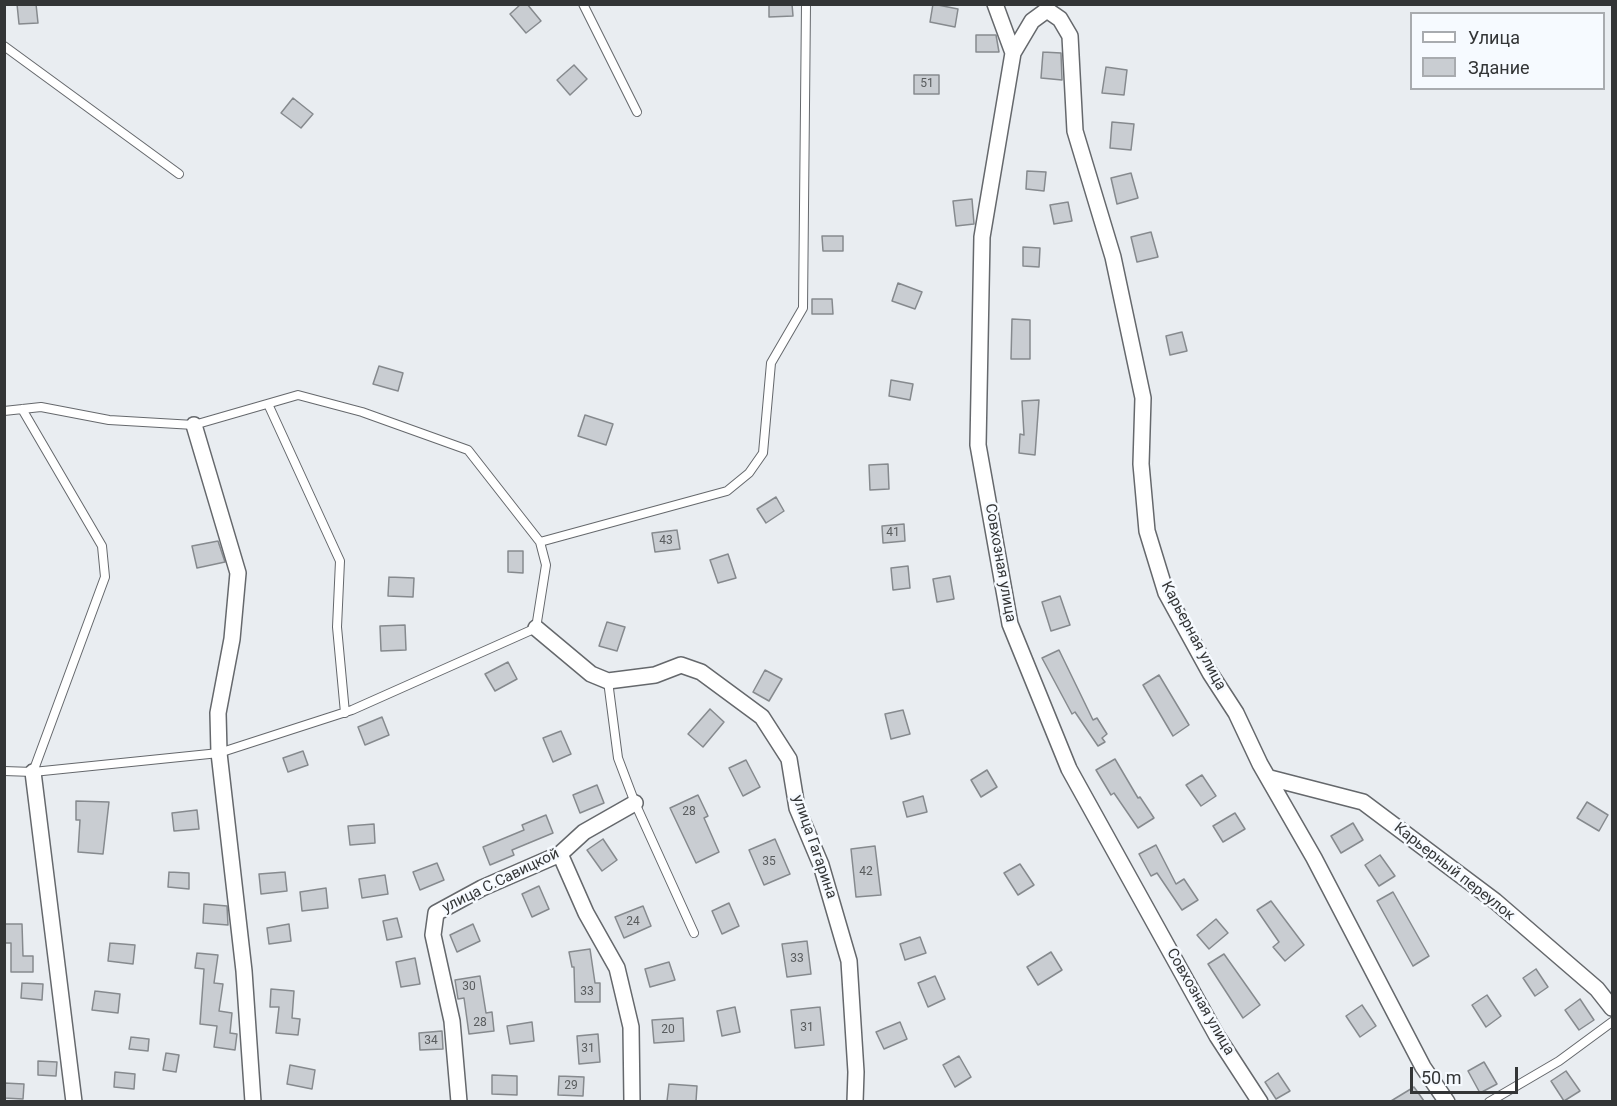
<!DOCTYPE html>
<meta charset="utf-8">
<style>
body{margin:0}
#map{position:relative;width:1617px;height:1106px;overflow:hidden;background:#e9edf1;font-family:Roboto,sans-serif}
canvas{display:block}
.frame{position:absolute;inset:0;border:6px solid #333536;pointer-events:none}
.legend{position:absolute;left:1410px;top:12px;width:195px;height:78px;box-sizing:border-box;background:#f6faff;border:2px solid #a8abaf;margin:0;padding:8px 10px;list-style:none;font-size:18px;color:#333536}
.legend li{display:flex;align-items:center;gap:12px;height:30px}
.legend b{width:30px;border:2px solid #a8abaf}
.scale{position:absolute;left:1410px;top:1067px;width:108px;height:27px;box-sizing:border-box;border:3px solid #333536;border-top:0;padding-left:8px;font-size:18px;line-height:21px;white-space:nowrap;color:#333536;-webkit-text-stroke:4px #f6faff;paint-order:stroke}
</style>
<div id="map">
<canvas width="1617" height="1106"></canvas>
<div class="frame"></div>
<ul class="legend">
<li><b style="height:8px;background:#fff"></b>Улица</li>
<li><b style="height:16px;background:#c9cdd2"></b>Здание</li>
</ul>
<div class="scale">50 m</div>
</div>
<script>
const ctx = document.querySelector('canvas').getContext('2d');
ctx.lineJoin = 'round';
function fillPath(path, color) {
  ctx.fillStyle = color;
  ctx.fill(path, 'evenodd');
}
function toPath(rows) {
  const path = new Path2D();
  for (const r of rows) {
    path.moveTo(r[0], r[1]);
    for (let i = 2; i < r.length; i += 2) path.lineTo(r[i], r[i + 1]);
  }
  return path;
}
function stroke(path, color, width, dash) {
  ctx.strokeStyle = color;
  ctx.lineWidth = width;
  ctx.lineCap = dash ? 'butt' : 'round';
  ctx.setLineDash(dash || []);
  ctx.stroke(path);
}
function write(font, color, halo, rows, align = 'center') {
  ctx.font = font + ' Roboto,sans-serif';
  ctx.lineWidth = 5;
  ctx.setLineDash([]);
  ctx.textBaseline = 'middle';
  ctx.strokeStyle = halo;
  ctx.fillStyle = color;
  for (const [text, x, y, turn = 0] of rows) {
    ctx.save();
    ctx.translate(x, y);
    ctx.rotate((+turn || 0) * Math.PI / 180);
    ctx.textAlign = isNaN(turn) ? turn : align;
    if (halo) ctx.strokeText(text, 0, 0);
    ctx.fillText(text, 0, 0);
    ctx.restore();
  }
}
const building = toPath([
 [17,4,36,4,38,23,19,24,17,4],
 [521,4,527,4,541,21,526,33,510,14,521,4],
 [769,4,792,4,793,16,769,17,769,4],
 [933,4,958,9,955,27,930,22,933,4],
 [976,35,996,35,999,52,976,52,976,35],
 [1043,52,1061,53,1062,80,1041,78,1043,52],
 [574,65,587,79,570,95,557,80,574,65],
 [1106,67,1127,70,1124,95,1102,93,1106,67],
 [914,75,939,75,939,94,914,94,914,75],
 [293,98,313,114,301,128,281,113,293,98],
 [1112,122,1134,124,1131,150,1110,148,1112,122],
 [1027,171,1046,172,1044,191,1026,189,1027,171],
 [1131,173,1138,198,1117,204,1111,178,1131,173],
 [972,199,974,224,956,226,953,201,972,199],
 [1068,202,1072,221,1054,224,1050,205,1068,202],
 [1151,232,1158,257,1137,262,1131,237,1151,232],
 [822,236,843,236,843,251,823,251,822,236],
 [1023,247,1040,248,1039,267,1023,266,1023,247],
 [898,283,922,292,915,309,892,301,898,283],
 [812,299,832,299,833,314,812,314,812,299],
 [1012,319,1030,320,1030,359,1011,359,1012,319],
 [1182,332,1187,351,1170,355,1166,336,1182,332],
 [379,366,403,373,398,391,373,384,379,366],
 [891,380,913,384,910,400,889,396,891,380],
 [1039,400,1035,455,1019,453,1020,434,1024,435,1022,401,1039,400],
 [585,415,613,424,606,445,578,436,585,415],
 [888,464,889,489,870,490,869,465,888,464],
 [776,497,784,511,766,523,757,509,776,497],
 [904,524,905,541,883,543,882,526,904,524],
 [677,530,680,549,655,552,652,533,677,530],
 [218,541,225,562,197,568,192,546,218,541],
 [508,551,523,551,523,573,508,572,508,551],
 [728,554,736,578,718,583,710,560,728,554],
 [908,566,910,588,893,590,891,568,908,566],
 [950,576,954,599,937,602,933,579,950,576],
 [389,577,414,578,413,597,388,596,389,577],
 [1060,596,1070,625,1051,631,1042,602,1060,596],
 [607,622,625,627,617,651,599,646,607,622],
 [405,625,406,650,381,651,380,626,405,625],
 [1059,650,1093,720,1097,718,1107,734,1102,738,1105,742,1098,746,1075,712,1072,714,1042,658,1059,650],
 [508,662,517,679,495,691,485,674,508,662],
 [765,670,782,679,769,701,753,692,765,670],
 [1159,675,1189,725,1173,736,1143,685,1159,675],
 [710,709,724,722,703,747,688,734,710,709],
 [903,710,910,734,891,739,885,714,903,710],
 [382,717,389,735,365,745,358,727,382,717],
 [561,731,571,754,553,762,543,738,561,731],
 [303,751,308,765,288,772,283,758,303,751],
 [1115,759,1138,798,1140,797,1154,818,1138,828,1114,793,1111,795,1096,770,1115,759],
 [746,760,760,787,743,796,729,768,746,760],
 [987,770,997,787,981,797,971,780,987,770],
 [1202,775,1216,796,1201,806,1186,785,1202,775],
 [597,785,604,803,580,813,573,795,597,785],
 [698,795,708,816,704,818,719,852,696,863,670,808,698,795],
 [923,796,927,812,907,817,903,802,923,796],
 [76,801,109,802,103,854,78,852,80,820,76,820,76,801],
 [1587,802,1608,815,1599,831,1577,818,1587,802],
 [197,810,199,829,174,831,172,813,197,810],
 [1235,813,1245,829,1223,842,1213,826,1235,813],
 [546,815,553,833,512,850,514,855,490,865,483,847,524,830,522,825,546,815],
 [1353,823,1363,840,1341,853,1331,836,1353,823],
 [374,824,375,843,350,845,348,826,374,824],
 [603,839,617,860,602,871,587,850,603,839],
 [775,839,790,874,764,885,749,850,775,839],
 [1156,845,1176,884,1184,879,1198,900,1182,910,1157,873,1151,876,1139,854,1156,845],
 [875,846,881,895,856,897,851,849,875,846],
 [1380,855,1395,876,1379,886,1365,865,1380,855],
 [437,863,444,880,420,890,413,872,437,863],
 [1020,864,1034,885,1018,895,1004,873,1020,864],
 [169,872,189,873,189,889,168,887,169,872],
 [285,872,287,891,261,894,259,874,285,872],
 [385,875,388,894,362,898,359,879,385,875],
 [539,886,549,909,532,917,522,894,539,886],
 [326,888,328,908,302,911,300,892,326,888],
 [1393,892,1429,956,1413,966,1377,901,1393,892],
 [1271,901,1304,945,1285,961,1273,947,1279,942,1257,910,1271,901],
 [729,903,739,926,722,934,712,911,729,903],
 [204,904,227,906,228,925,203,923,204,904],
 [643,906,651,926,624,938,615,917,643,906],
 [397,918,402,937,387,940,383,921,397,918],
 [1216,919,1228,933,1209,949,1197,935,1216,919],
 [4,924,22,924,23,956,33,956,33,972,11,972,11,943,4,943,4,924],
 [289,924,291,941,269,944,267,928,289,924],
 [473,924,480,941,457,952,450,935,473,924],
 [920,937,926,953,905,960,900,944,920,937],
 [807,941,811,974,787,977,782,944,807,941],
 [110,943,135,945,133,964,108,961,110,943],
 [590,949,595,983,600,983,600,1002,575,1002,574,967,572,967,569,952,590,949],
 [1051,952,1062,970,1038,985,1027,967,1051,952],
 [197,953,218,955,214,983,223,984,219,1011,232,1013,230,1033,237,1034,235,1050,214,1047,217,1026,200,1024,204,969,195,968,197,953],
 [1224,954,1260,1005,1243,1018,1208,964,1224,954],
 [415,958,420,984,401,987,396,962,415,958],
 [669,962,675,980,650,987,645,969,669,962],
 [1536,969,1548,987,1535,996,1523,978,1536,969],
 [480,976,486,1013,492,1012,494,1031,469,1034,464,998,458,999,455,980,480,976],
 [935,976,945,999,928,1007,918,983,935,976],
 [22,983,43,984,42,1000,21,998,22,983],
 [271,989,294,991,292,1018,300,1019,298,1035,276,1033,279,1007,270,1007,271,989],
 [95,991,120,994,118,1013,92,1010,95,991],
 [1487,995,1501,1016,1486,1027,1472,1005,1487,995],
 [1580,999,1594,1020,1579,1030,1565,1010,1580,999],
 [1362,1005,1376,1026,1360,1037,1346,1016,1362,1005],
 [735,1007,740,1032,722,1036,717,1011,735,1007],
 [820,1007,824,1045,795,1048,791,1010,820,1007],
 [683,1018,684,1041,654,1043,652,1020,683,1018],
 [532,1022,534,1041,510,1044,507,1026,532,1022],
 [900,1022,907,1039,884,1049,876,1032,900,1022],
 [442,1031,443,1049,420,1050,419,1033,442,1031],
 [598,1034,600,1062,579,1064,577,1036,598,1034],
 [131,1037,149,1039,148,1051,129,1049,131,1037],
 [166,1053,179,1055,176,1072,163,1070,166,1053],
 [959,1056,971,1077,955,1087,943,1065,959,1056],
 [38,1061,57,1062,56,1076,38,1075,38,1061],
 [1484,1062,1497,1084,1480,1093,1468,1071,1484,1062],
 [290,1065,315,1070,312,1089,287,1084,290,1065],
 [1566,1071,1580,1091,1564,1101,1551,1081,1566,1071],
 [115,1072,135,1074,134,1089,114,1087,115,1072],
 [1278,1073,1290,1091,1276,1099,1265,1082,1278,1073],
 [492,1075,517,1076,517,1095,492,1094,492,1075],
 [559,1076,584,1077,583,1096,558,1095,559,1076],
 [4,1083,24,1084,23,1099,4,1098,4,1083],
 [669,1084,697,1086,696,1101,667,1101,669,1084],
 [1414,1087,1424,1101,1391,1101,1414,1087]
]);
const service = toPath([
 [583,4,637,112],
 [4,46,179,174],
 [268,404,340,561,337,627,345,713],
 [22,409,102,546,105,577,33,772],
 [4,411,41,407,109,420,194,425,298,395,362,412,468,450,540,542],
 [608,681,618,758,635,803,694,933],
 [4,771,33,772,219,753,352,710,536,628,546,565,540,542,727,491,749,473,763,453,771,363,803,308,806,4],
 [1489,1102,1559,1061,1612,1022]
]);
const minor = toPath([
 [995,4,1013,53,982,237,978,445,1010,624,1069,769,1217,1036,1260,1102],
 [1013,53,1032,21,1047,10,1060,19,1070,36,1075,131,1113,257,1143,398,1141,464,1147,531,1166,593,1210,673,1236,713,1260,764,1314,858,1423,1067,1447,1102],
 [194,425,238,573,232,639,218,713,219,753,244,971,253,1102],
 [536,628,591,674,608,681,655,675,681,665,701,672,762,717,789,759,797,808,821,865,849,961,856,1072,855,1102],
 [33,772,74,1102],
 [1270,778,1363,802,1495,901,1597,989,1612,1008],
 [560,854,586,913,617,968,631,1027,632,1102],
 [459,1102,452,1021,433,935,436,913,482,888,560,854,584,832,635,803]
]);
const numberNames = [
 ["51",927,84],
 ["41",893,533],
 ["43",666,541],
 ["28",689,812],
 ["35",769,862],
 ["42",866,872],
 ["24",633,922],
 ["33",797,959],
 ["30",469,987],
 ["33",587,992],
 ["28",480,1023],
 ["31",807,1028],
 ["20",668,1030],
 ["34",431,1041],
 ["31",588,1049],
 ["29",571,1086]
];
const streetNames = [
 ["Совхозная улица",1000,563,80],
 ["Карьерная улица",1193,636,62],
 ["улица Гагарина",814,847,71],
 ["Карьерный переулок",1454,872,38],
 ["улица С.Савицкой",501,881,-26],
 ["Совхозная улица",1200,1002,60]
];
fillPath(building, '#c9cdd2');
stroke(building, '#868a8e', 1.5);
stroke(service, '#65686c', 10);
stroke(minor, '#65686c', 18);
stroke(service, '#fff', 8);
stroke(minor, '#fff', 15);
write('12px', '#585b5d', null, numberNames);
write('15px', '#333536', '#f6faff', streetNames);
</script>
